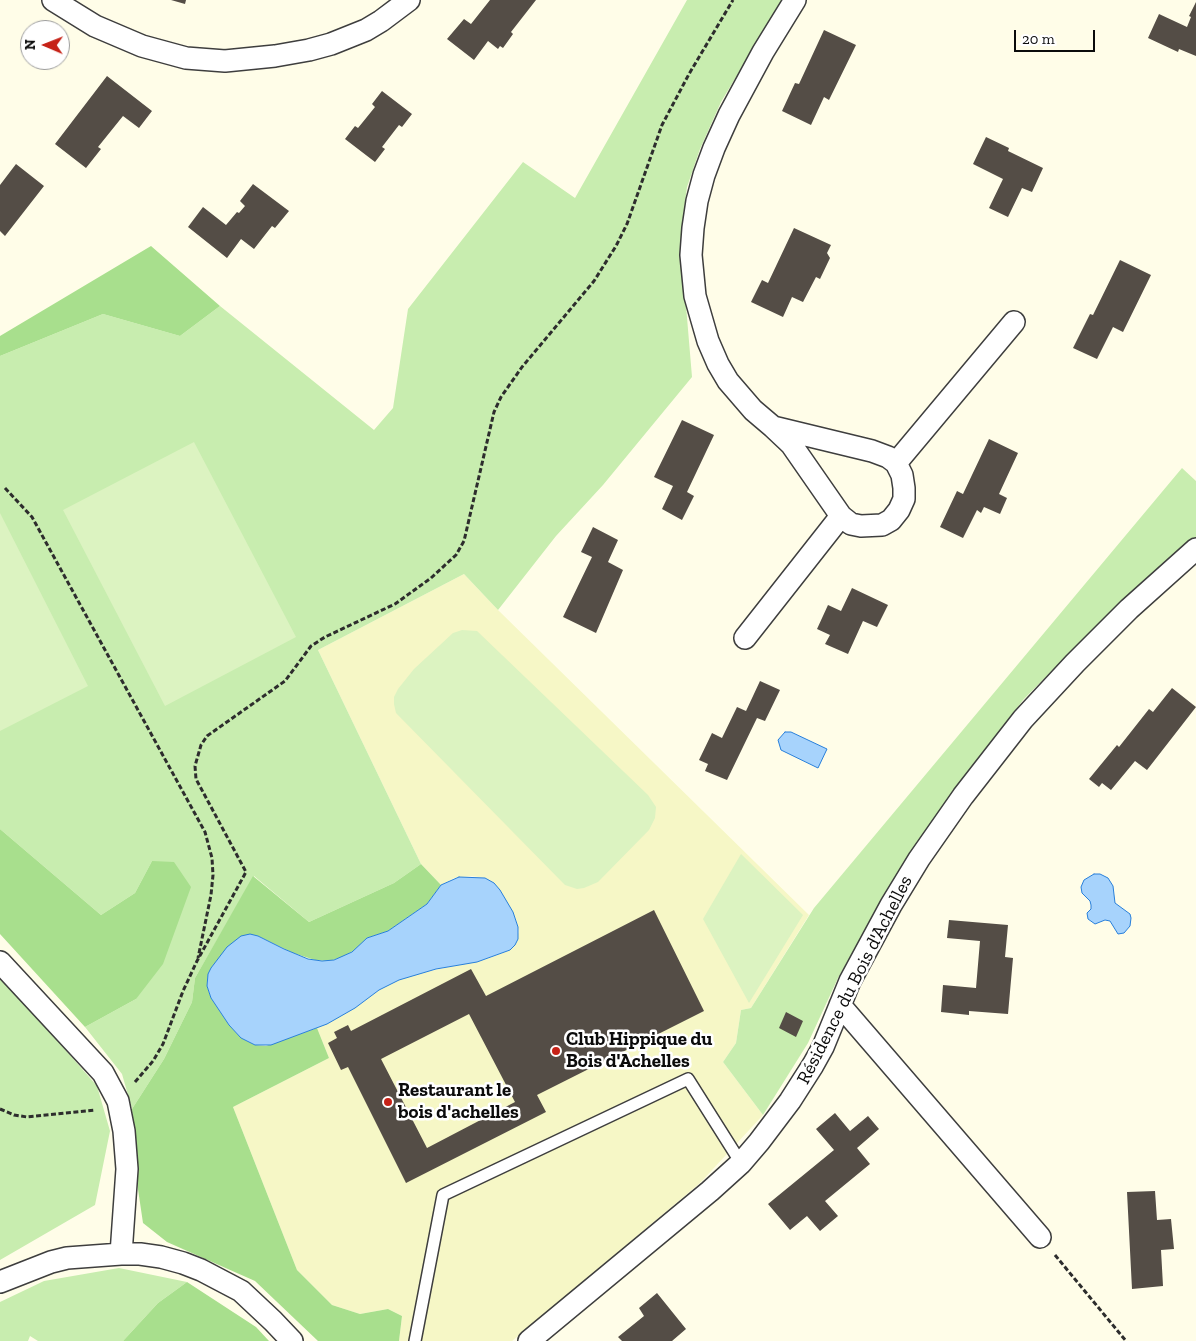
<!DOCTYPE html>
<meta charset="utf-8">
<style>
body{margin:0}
#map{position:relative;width:1196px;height:1341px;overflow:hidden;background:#fffde8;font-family:"Zilla Slab",serif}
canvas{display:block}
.north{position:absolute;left:20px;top:20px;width:50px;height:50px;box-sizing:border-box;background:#fff;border:1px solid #9d9d9d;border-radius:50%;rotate:271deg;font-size:14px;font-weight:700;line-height:20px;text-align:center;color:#0b0b0b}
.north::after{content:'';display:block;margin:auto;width:18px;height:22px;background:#c62217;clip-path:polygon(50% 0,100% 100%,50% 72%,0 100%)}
.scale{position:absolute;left:1014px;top:30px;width:81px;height:22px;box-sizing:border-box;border:2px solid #0b0b0b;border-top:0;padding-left:6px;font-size:15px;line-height:18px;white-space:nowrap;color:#0b0b0b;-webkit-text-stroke:4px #fff;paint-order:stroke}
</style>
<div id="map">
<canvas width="1196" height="1341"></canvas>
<div class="north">N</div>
<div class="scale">20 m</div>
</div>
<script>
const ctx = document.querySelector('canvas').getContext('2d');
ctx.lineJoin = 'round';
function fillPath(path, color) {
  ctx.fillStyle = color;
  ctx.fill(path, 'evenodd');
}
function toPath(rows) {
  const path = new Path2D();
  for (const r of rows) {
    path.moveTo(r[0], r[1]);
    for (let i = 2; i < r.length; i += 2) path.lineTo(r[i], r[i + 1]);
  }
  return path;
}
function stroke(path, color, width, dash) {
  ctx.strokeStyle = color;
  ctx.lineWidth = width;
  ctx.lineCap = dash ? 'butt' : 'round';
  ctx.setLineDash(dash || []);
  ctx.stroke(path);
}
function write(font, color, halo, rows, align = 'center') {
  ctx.font = font + ' "Zilla Slab",serif';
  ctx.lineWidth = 5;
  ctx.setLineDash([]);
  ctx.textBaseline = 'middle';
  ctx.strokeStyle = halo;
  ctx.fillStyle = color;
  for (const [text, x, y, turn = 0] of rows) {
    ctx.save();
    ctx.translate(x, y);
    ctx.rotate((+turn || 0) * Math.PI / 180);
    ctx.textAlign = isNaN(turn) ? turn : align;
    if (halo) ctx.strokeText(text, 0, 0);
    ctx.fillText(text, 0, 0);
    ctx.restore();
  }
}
const farmland = toPath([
 [464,574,498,610,809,915,751,1008,741,1010,736,1043,723,1062,763,1115,700,1183,512,1341,399,1341,402,1316,388,1309,360,1314,332,1305,297,1270,233,1107,329,1058,317,1028,355,1008,379,990,399,980,411,975,487,959,510,950,515,945,519,931,516,919,500,890,485,878,472,876,454,878,441,885,421,864,318,650]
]);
const green = toPath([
 [687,0,782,0,721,102,700,149,687,187,682,225,682,258,692,377,603,485,556,536,498,610,464,574,318,650,421,864,394,883,309,922,254,876,195,978,192,1002,164,1059,132,1109,122,1074,85,1027,136,999,152,861,135,893,101,915,0,829,0,356,103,314,180,336,220,306,374,430,393,408,408,309,523,162,575,198],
 [1182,468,1196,481,1196,538,1157,571,1084,638,1023,700,905,860,838,978,808,1043,763,1115,723,1062,736,1043,741,1010,751,1008,814,908],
 [0,975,97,1086,110,1131,95,1205,0,1260],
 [119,1268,187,1282,158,1303,123,1341,38,1341,30,1336,28,1341,0,1341,0,1302,44,1281]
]);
const forest = toPath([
 [151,246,220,306,180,336,103,314,0,356,0,336],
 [0,829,101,915,135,893,152,861,174,862,191,887,163,964,136,999,85,1027,0,934],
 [421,864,441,885,427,904,388,931,367,938,356,949,343,957,329,961,315,960,293,953,258,936,246,935,218,960,211,968,207,980,207,986,211,998,229,1025,241,1038,255,1045,266,1046,317,1028,329,1058,233,1107,297,1270,332,1305,360,1314,388,1309,402,1316,399,1341,318,1341,255,1281,167,1242,143,1223,135,1169,132,1109,164,1059,192,1002,195,978,253,876,309,922,394,883],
 [187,1282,256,1327,269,1341,123,1341,158,1303]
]);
const pitch = toPath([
 [194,442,296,637,165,706,63,510],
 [0,513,88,686,0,731],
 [462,630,477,631,648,795,656,807,655,818,649,830,598,882,584,888,577,889,565,885,396,713,394,704,394,697,398,689,414,669,453,633],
 [741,854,803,915,749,1003,703,919]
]);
const water = toPath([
 [785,732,791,732,827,749,818,768,781,750,778,740,785,732],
 [1094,874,1100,874,1108,878,1113,886,1115,903,1130,914,1131,918,1130,926,1124,933,1118,934,1110,921,1105,920,1095,924,1088,919,1087,913,1091,909,1091,905,1090,901,1082,893,1081,887,1084,880,1094,874],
 [459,877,485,878,494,883,500,890,513,912,518,927,518,939,515,945,510,950,477,962,436,969,399,980,379,990,355,1008,327,1024,271,1045,255,1045,241,1038,229,1025,211,998,207,986,208,974,211,968,227,947,241,936,250,934,258,936,284,949,308,959,322,961,334,960,352,952,367,938,388,931,427,904,441,885,459,877]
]);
const building = toPath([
 [171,0,186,0,185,4],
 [490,0,536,0,511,32,513,34,503,48,500,46,498,49,488,41,474,60,447,39,464,19,471,24],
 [1196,2,1196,56,1179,49,1178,52,1148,38,1159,14,1187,27,1191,17,1189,16],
 [824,30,856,45,829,100,824,97,811,125,782,111,795,83,799,84],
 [107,76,152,111,139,128,123,116,98,147,101,149,86,168,55,144],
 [382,91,412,114,402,127,399,125,382,147,385,149,375,162,345,139,355,126,358,128,375,107,372,104],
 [986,137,1009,148,1008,151,1043,168,1032,192,1022,188,1008,217,989,208,1003,179,973,164],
 [16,164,44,186,5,236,0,231,0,185],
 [253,184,289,211,275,228,272,226,254,249,241,239,227,258,188,227,203,207,226,225,237,212,239,213,245,206,240,201],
 [794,228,831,245,827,253,830,258,820,279,816,277,803,302,792,297,783,317,751,302,762,280,768,283],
 [1120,260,1151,275,1123,332,1113,327,1097,359,1073,348,1090,314,1093,315],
 [682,420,714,435,687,492,694,496,682,520,662,509,673,486,654,477],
 [989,439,1018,453,999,494,1007,498,1000,514,984,507,981,513,977,510,963,538,940,527,957,491,963,494],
 [593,527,618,540,608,562,623,570,596,633,563,617,592,557,581,552],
 [852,588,888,605,877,627,863,621,848,654,825,644,830,635,817,629,828,605,841,611],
 [760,681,780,690,765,721,757,718,727,780,705,771,708,764,699,760,712,733,722,738,737,707,746,711],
 [1172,688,1196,707,1147,770,1135,761,1111,790,1102,783,1099,787,1089,779,1117,745,1119,747,1149,709,1153,712],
 [654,910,704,1011,537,1095,546,1112,406,1183,348,1067,341,1070,328,1043,337,1038,334,1032,348,1025,351,1031,471,969,486,996],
 [469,1014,515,1102,427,1148,381,1059],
 [949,920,1008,925,1005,957,1013,958,1008,1014,969,1011,969,1015,941,1012,943,985,976,988,980,941,947,938],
 [786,1012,803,1021,796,1037,779,1028],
 [835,1113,850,1131,868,1116,879,1129,857,1148,870,1164,825,1201,838,1216,820,1231,807,1216,790,1230,768,1204,834,1150,816,1129],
 [1155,1191,1157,1220,1171,1219,1174,1249,1161,1250,1163,1286,1132,1289,1127,1192],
 [657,1293,686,1329,672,1341,622,1341,618,1337,644,1316,639,1308]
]);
const path = toPath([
 [5,488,32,517,205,832,212,858,213,875,211,895,198,958],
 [135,1082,153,1061,163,1044,183,991,197,961,246,872,196,779,195,766,201,745,207,736,285,681,311,646,325,637,395,604,431,578,456,555,464,541,494,412,501,397,522,367,594,281,616,246,627,224,662,125,689,74,733,0],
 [0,1109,14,1115,27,1117,95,1110],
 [1055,1255,1126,1341]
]);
const lane = toPath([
 [415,1341,443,1195,688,1079,741,1163]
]);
const street = toPath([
 [53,0,95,26,142,46,186,58,225,61,275,56,309,50,331,44,366,30,381,21,409,0],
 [773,427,791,444,841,516],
 [896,463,1014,322],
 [745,638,841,516,851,524,861,526,882,525,891,520,899,510,904,499,904,488,902,475,896,463,888,457,872,451,773,427,753,410,728,381,718,364,708,341,695,296,691,255,693,228,697,201,704,175,714,148,729,115,763,52,795,0],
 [0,962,103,1073,118,1101,124,1131,127,1169,121,1254],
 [840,1005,1040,1237],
 [0,1282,51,1262,67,1258,121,1254,140,1254,161,1257,183,1263,201,1270,241,1291,273,1321,292,1341],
 [529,1341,710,1191,741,1163,759,1142,790,1101,813,1065,823,1047,850,981,891,905,919,859,963,796,1023,719,1075,663,1129,609,1196,549]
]);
const markers = [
 [556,1051,5,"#c62217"],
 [388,1102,5,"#c62217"]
];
const streetNames = [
 ["Résidence du Bois d'Achelles",855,980,-63]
];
const poiNames = [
 ["Club Hippique du",566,1040],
 ["Bois d'Achelles",566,1062],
 ["Restaurant le",398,1091],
 ["bois d'achelles",398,1113]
];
fillPath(farmland, '#f6f7c6');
fillPath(green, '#c8edaf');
fillPath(forest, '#a8df8d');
fillPath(pitch, '#dcf3c1');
fillPath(water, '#a7d3fc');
stroke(water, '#287fda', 1);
fillPath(building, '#544d46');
stroke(lane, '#3e3e3e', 14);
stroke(street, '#3e3e3e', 24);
stroke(path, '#2d2d2d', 3, [5, 2.5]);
stroke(lane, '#fff', 11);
stroke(street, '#fff', 21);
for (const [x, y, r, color] of markers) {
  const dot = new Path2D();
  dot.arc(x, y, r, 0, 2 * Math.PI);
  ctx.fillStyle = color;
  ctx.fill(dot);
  stroke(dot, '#fff', 2);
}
write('19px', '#0b0b0b', '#fff', streetNames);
write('bold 19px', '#0b0b0b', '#fff', poiNames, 'left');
</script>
